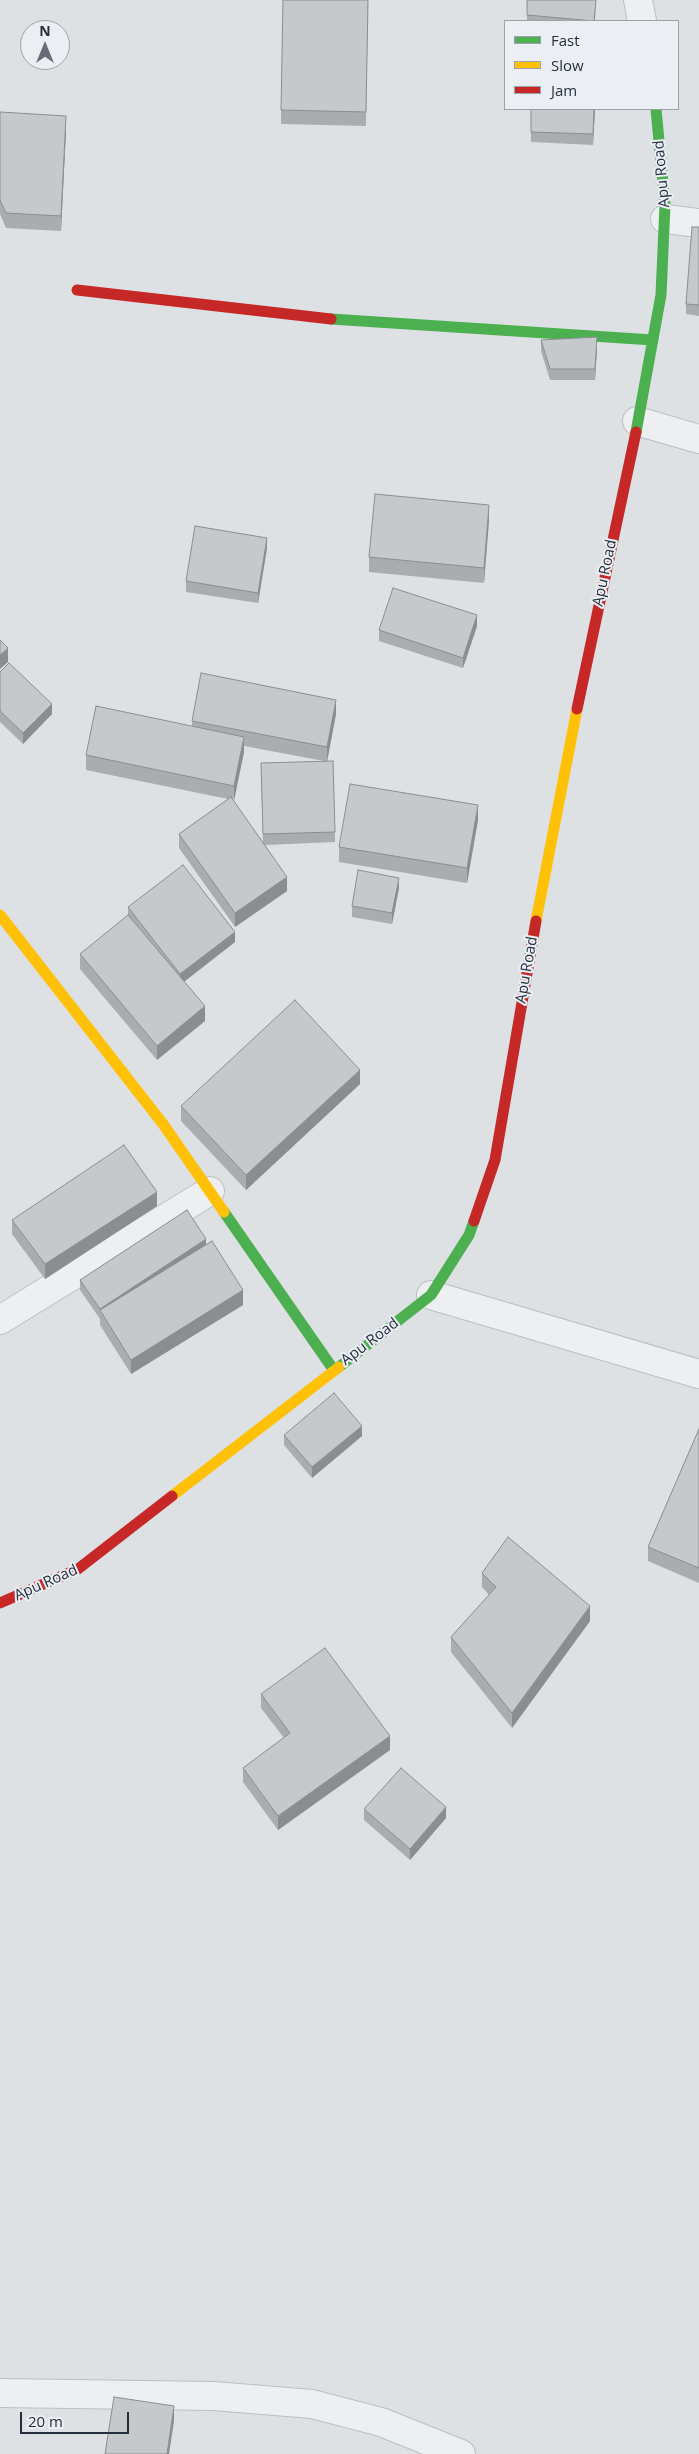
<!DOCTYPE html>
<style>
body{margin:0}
#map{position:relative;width:699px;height:2454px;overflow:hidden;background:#dee1e4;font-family:"Open Sans",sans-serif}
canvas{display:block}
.legend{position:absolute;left:504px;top:20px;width:175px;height:90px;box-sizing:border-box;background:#ebeff4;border:1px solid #9ca2ab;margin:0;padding:6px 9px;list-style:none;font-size:15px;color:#252e3d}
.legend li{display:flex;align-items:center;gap:10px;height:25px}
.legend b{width:25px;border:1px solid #9ca2ab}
.north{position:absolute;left:20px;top:20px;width:50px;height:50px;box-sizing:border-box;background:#ebeff4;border:1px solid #9ca2ab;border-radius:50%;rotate:0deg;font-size:14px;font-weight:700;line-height:20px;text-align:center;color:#252e3d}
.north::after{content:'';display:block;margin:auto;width:18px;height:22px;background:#666d77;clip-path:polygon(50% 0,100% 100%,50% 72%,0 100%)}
.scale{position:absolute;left:20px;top:2412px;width:109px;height:22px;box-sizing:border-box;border:2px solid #252e3d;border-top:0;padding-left:6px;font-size:15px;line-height:18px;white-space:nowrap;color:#252e3d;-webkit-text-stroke:4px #ebeff4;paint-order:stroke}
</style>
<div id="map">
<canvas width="699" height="2454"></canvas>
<ul class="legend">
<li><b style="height:6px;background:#4caf50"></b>Fast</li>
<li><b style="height:6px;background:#ffc107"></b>Slow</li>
<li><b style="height:6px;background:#c62828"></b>Jam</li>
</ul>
<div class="north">N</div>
<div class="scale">20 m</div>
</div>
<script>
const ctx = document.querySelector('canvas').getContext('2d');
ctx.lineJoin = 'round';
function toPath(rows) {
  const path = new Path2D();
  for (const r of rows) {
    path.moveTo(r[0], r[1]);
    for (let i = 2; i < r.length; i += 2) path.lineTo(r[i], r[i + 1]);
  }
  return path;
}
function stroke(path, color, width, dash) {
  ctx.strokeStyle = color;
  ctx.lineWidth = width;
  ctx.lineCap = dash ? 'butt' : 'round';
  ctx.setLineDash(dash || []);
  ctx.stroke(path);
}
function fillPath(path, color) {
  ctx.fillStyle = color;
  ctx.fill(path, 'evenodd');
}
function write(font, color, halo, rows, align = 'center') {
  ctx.font = font + ' "Open Sans",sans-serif';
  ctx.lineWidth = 4;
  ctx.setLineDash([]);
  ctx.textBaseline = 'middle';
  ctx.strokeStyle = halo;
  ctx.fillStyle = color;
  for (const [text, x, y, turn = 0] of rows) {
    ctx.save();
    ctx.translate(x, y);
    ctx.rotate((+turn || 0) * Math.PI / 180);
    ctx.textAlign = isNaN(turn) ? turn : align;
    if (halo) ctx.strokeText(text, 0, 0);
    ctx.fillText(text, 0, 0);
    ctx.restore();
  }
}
const street = toPath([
 [638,0,642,21],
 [665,219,699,223],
 [637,421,699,439],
 [431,1295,699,1374],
 [0,1320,210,1191],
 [0,2393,214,2396,312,2404,381,2422,461,2454]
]);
const fast = toPath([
 [331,319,653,340],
 [636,432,661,295,665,205,656,109],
 [224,1212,333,1369],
 [339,1367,431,1295,469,1235,474,1221]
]);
const slow = toPath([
 [0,915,163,1124,224,1212],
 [536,921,577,709],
 [172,1496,339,1367]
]);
const jam = toPath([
 [77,290,331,319],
 [577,709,636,432],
 [474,1221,495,1160,536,921],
 [0,1603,78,1569,172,1496]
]);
const wall = toPath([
 [368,0,366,126,281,124,281,110],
 [527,0,596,0,595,21,527,21],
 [531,109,595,109,593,145,531,142],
 [0,112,66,130,61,231,6,228,0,214],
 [699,227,699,316,686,314,686,304],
 [541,340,597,348,595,380,550,380,541,351],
 [489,520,484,583,369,572,369,557],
 [267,548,258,603,186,592,186,581],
 [477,626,463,668,379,641,379,630],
 [0,672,52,714,23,744,0,722],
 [336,714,327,761,335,832,335,842,265,845,287,891,235,927,179,848,179,834,228,799,86,770,86,755,192,726,192,721],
 [244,746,324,761,261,774,263,842,233,801,244,752],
 [478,820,467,883,339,862,339,847],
 [399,888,392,924,352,917,352,906],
 [128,907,235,942,184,981,205,1021,157,1060,80,969,80,954,128,915],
 [360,1084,246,1190,181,1121,181,1106],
 [157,1206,45,1279,12,1234,12,1220],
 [206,1244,243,1305,131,1374,100,1325,100,1319,80,1290,80,1280],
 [699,1429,699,1583,648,1561,648,1547],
 [284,1435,362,1436,312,1478,284,1445],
 [482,1573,590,1621,512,1728,451,1652,451,1637,489,1595,482,1587],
 [261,1694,390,1750,278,1830,243,1782,243,1768,284,1738,261,1708],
 [364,1809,446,1818,410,1860,364,1820]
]);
const shadedWall = toPath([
 [594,109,595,109,593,145,593,134],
 [66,116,66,130,61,231,61,216],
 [597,337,597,348,595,380,595,369],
 [489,505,489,520,484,583,484,568],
 [267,538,267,548,258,603,258,593],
 [477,615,477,626,463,668,463,658],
 [8,648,8,662,0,669,0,655],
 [336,700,336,714,327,762,327,747],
 [52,704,52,714,23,744,23,733],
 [244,737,244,752,234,801,234,786],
 [478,805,478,820,467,883,467,868],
 [287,877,287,891,235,927,235,913],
 [399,878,399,888,392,924,392,913],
 [235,932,235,942,180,985,180,974],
 [205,1006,205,1021,157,1060,157,1046],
 [360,1070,360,1084,246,1190,246,1175],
 [157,1192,157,1206,45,1279,45,1264],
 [206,1239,206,1250,100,1310,100,1309],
 [243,1290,243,1305,131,1374,131,1360],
 [362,1426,362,1436,312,1478,312,1467],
 [590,1606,590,1621,512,1728,512,1713],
 [390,1736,390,1750,278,1830,278,1816],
 [446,1807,446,1818,410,1860,410,1849],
 [174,2406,174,2421,169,2454,167,2454]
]);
const building = toPath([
 [283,0,368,0,366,112,281,110,283,0],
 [527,0,596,0,594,21,527,15,527,0],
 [531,109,594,109,593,134,531,132,531,109],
 [0,112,66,116,61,216,6,213,0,200,0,112],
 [692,227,699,227,699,305,686,304,692,227],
 [597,337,595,369,550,369,541,340,597,337],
 [375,494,489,505,484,568,369,557,375,494],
 [195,526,267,538,258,593,186,581,195,526],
 [393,588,477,615,463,658,379,630,393,588],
 [0,640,8,648,0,655,0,640],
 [9,663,52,704,23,733,0,711,0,672,9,663],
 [201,673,336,700,327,747,192,721,201,673],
 [96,706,244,737,234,786,86,755,96,706],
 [333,761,335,832,263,834,261,763,333,761],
 [350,784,478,805,467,868,339,847,350,784],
 [231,797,287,877,235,913,179,834,231,797],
 [183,865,235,932,180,974,128,907,183,865],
 [358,870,399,878,392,913,352,906,358,870],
 [128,915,205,1006,157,1046,80,954,128,915],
 [295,1000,360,1070,246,1175,181,1106,295,1000],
 [124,1145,157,1192,45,1264,12,1220,124,1145],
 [187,1210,206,1239,100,1309,80,1280,187,1210],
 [212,1241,243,1290,131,1360,100,1310,212,1241],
 [334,1393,362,1426,312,1467,284,1435,334,1393],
 [699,1429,699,1568,648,1547,699,1429],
 [508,1537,590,1606,512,1713,451,1637,496,1587,482,1573,508,1537],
 [325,1648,390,1736,278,1816,243,1768,290,1733,261,1694,325,1648],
 [401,1768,446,1807,410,1849,364,1809,401,1768],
 [114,2397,174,2406,167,2454,105,2454,114,2397]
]);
const streetNames = [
 ["Apu Road",662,174,-95],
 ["Apu Road",605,573,-78],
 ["Apu Road",527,970,-80],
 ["Apu Road",370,1342,-37],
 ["Apu Road",46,1583,-24]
];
stroke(street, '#bcbfc2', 30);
stroke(street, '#edeff1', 28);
stroke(fast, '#4caf50', 11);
stroke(slow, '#ffc107', 11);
stroke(jam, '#c62828', 11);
fillPath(wall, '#aaadaf');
fillPath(shadedWall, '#8b8d8f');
fillPath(building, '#c6c9cc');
stroke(building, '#8b8d8f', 1);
write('15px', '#252e3d', '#ebeff4', streetNames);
</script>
